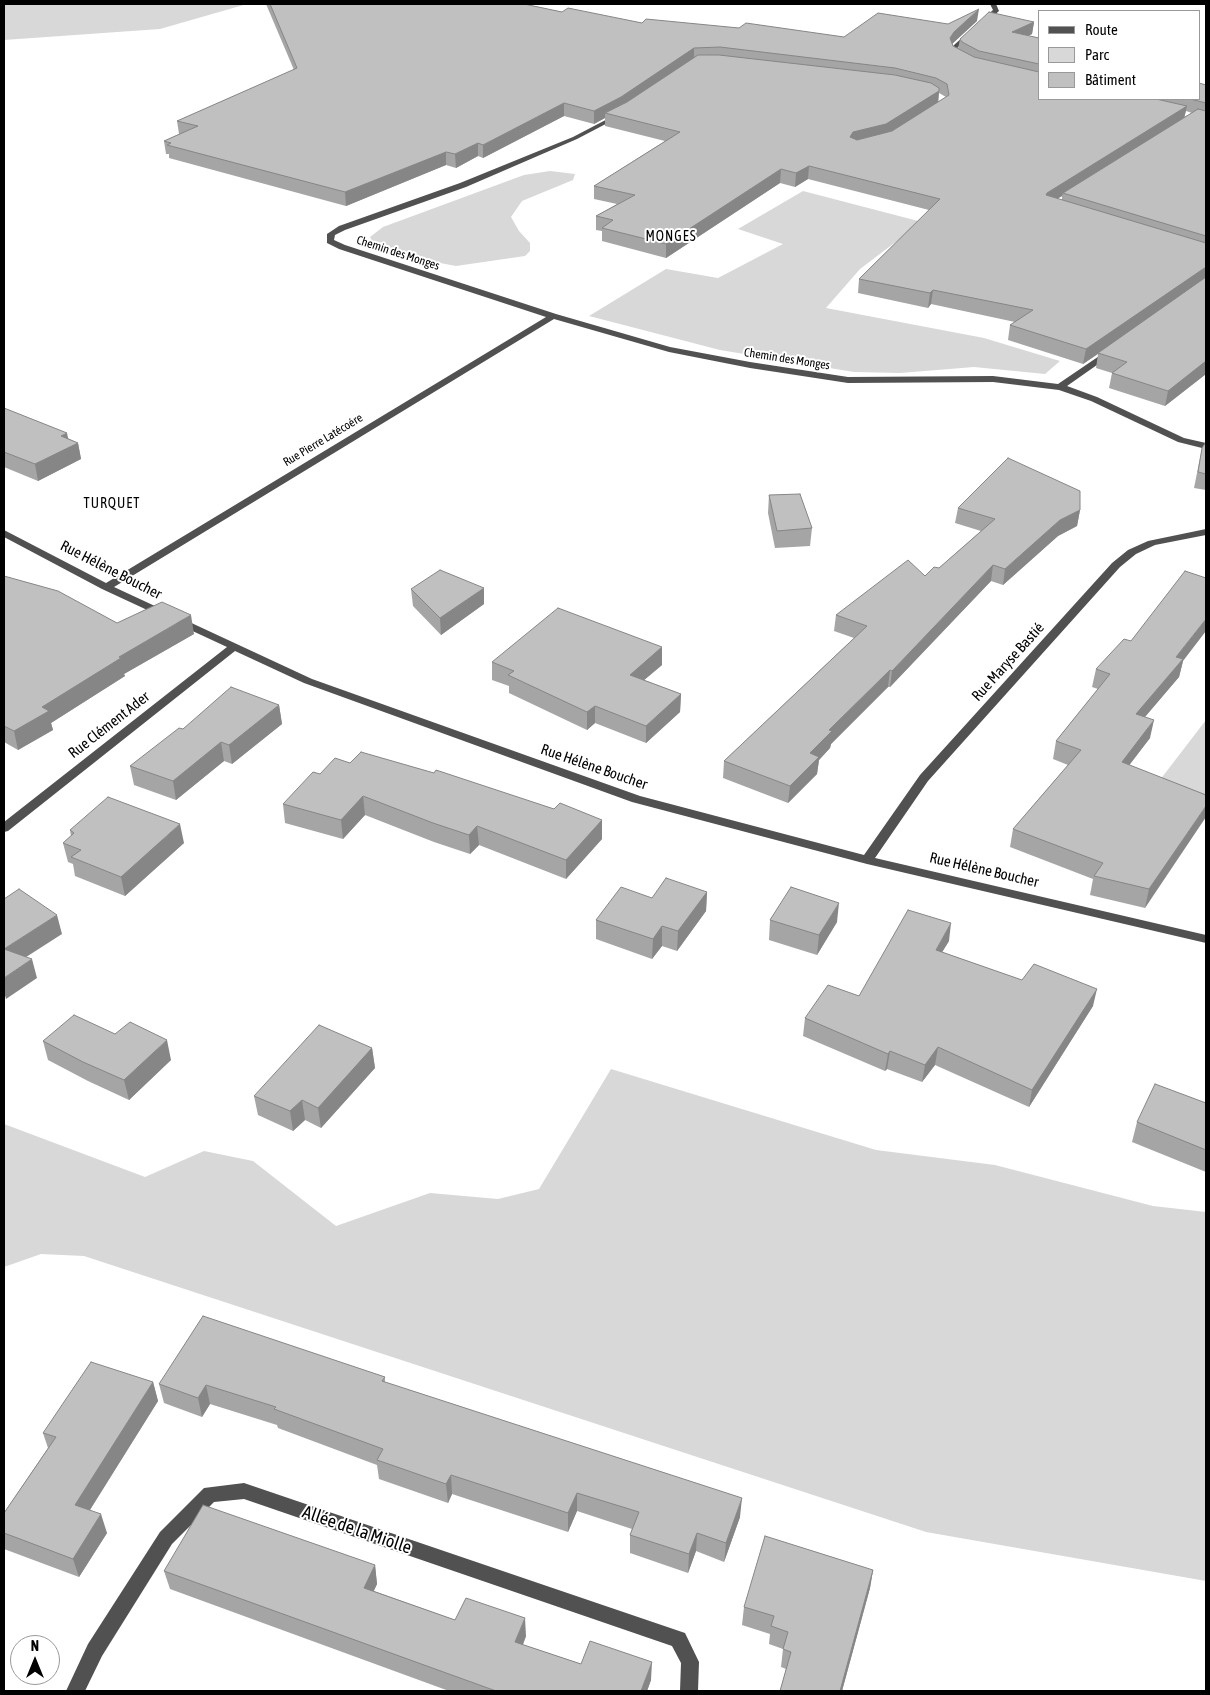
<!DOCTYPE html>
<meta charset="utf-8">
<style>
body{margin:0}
#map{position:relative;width:1210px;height:1695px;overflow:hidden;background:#fff;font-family:"Asap Condensed",sans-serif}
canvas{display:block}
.frame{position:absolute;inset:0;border:5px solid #000;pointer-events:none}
.legend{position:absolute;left:1038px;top:10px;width:162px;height:90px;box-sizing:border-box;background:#fff;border:1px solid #999;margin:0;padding:6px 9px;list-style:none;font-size:15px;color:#000}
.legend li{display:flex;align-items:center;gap:10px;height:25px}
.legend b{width:25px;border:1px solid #999}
.north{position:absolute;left:10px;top:1635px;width:50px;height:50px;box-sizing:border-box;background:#fff;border:1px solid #999;border-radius:50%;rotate:0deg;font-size:14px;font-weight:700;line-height:20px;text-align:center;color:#000}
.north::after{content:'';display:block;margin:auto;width:18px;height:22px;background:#000;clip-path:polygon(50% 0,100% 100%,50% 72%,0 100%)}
</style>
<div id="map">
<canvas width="1210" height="1695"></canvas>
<div class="frame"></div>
<ul class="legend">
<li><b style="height:6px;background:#515151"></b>Route</li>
<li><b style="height:14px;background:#d8d8d8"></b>Parc</li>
<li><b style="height:14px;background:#c0c0c0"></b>Bâtiment</li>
</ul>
<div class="north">N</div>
</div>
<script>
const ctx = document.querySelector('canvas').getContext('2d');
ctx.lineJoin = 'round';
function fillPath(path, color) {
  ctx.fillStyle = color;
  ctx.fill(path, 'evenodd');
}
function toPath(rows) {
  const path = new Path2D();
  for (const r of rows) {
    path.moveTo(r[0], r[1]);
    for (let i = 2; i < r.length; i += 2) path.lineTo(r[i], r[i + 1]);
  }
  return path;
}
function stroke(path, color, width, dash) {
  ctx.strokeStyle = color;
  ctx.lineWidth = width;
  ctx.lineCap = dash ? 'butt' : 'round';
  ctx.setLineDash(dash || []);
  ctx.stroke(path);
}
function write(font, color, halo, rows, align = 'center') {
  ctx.font = font + ' "Asap Condensed",sans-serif';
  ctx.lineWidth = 4;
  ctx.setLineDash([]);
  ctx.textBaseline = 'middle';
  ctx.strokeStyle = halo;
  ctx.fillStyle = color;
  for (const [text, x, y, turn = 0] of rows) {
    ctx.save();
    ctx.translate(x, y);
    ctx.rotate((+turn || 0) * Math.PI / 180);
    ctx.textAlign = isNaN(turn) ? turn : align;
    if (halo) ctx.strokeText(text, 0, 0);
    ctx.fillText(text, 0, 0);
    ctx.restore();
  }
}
const green = toPath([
 [4,4,247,4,160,29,4,40],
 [550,171,575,174,573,180,522,201,511,217,519,231,530,243,530,251,525,256,456,266,398,255,374,245,370,237,383,227,524,175],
 [803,191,922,222,860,269,826,308,984,338,1060,361,1045,374,974,367,900,373,854,372,720,350,589,316,666,269,718,278,783,244,738,229],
 [1206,720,1206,810,1153,789],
 [611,1069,876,1150,995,1165,1153,1206,1206,1212,1206,1581,926,1532,84,1256,41,1254,4,1267,4,1124,145,1177,204,1151,253,1161,336,1226,430,1193,498,1199,539,1189]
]);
const minor = toPath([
 [990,4,996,4,999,11,958,47,956,51,963,60,958,61,950,51,954,45,993,10,990,4],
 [619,113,622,115,621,116,577,139,466,187,345,230,335,235,334,240,345,245,556,314,670,347,750,362,848,377,993,376,1058,384,1111,348,1114,349,1114,353,1067,386,1097,397,1184,438,1206,443,1206,449,1178,442,1091,401,1059,390,993,382,848,383,750,368,669,352,554,319,114,587,312,679,640,796,864,855,920,775,1112,563,1128,550,1148,541,1206,529,1206,535,1155,545,1136,554,1120,567,928,781,875,858,1206,935,1206,943,867,864,632,802,304,683,235,651,8,831,4,832,4,822,227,647,102,589,4,537,4,530,106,583,546,317,339,249,327,243,327,234,339,226,460,183,573,137,619,113],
 [244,1483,685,1633,699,1662,698,1691,680,1691,681,1663,672,1646,244,1499,214,1502,172,1544,102,1656,85,1691,66,1691,88,1644,160,1532,204,1488,244,1483]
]);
const wall = toPath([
 [266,4,524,4,562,12,642,23,844,37,948,24,977,21,952,44,953,46,958,49,960,39,1034,22,1032,34,1028,36,1039,38,1039,99,1199,99,1206,85,1206,374,1165,406,1109,388,1112,373,1096,368,1098,354,1083,364,1008,340,1010,325,1015,322,931,304,928,308,858,293,859,279,929,210,808,179,795,187,780,183,666,258,602,241,602,231,596,230,596,216,617,204,594,199,594,186,665,141,605,126,605,118,594,124,564,116,483,158,478,156,456,168,446,165,346,206,169,158,169,154,166,154,164,141,179,134,177,121,294,70],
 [939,93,946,97,938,102],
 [1186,111,1192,113,1184,117],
 [1062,196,1062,200,1057,199],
 [4,408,78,443,81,459,38,481,4,467],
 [1206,442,1206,490,1194,488,1202,448],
 [769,495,812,528,810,546,775,548,768,513],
 [958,508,1080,510,1077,526,1058,536,1003,585,991,581,890,687,888,687,831,744,830,748,819,760,817,774,788,803,723,778,724,761,854,638,834,631,836,615,925,576,939,568,981,531,955,523],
 [4,576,117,623,194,634,124,674,125,676,51,723,53,730,18,750,4,742],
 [411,589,484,604,441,635,413,606],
 [662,647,662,665,644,680,681,694,680,712,646,743,595,723,587,730,509,693,509,686,492,680,492,662],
 [1183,661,1179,677,1145,717,1150,738,1129,765,1206,795,1145,908,1090,895,1093,879,1010,847,1013,829,1068,765,1053,759,1056,741,1098,689,1092,687,1096,669],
 [279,705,282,724,232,764,224,761,176,800,134,785,130,766,183,729],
 [350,763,554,809,602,820,602,839,566,879,479,845,470,854,434,842,365,815,343,839,285,823,283,804,320,774],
 [70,830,184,843,125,896,75,876,73,864,68,862,63,843,71,836],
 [707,892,706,911,677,951,662,946,652,959,596,939,596,920,652,898],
 [770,920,837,922,817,955,769,940],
 [949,941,942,952,1093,1006,1029,1107,935,1065,922,1082,887,1069,885,1071,803,1036,805,1018,859,996],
 [115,1034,171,1060,129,1100,88,1081,48,1060,43,1041],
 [372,1048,375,1068,321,1128,305,1120,293,1131,258,1115,254,1096],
 [1206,1103,1206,1172,1132,1142,1137,1122],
 [385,1377,385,1382,740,1517,724,1562,696,1551,688,1573,630,1553,630,1535,632,1529,577,1511,568,1532,452,1494,448,1503,379,1479,377,1465,278,1428,277,1425,210,1404,202,1417,164,1403,159,1384],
 [153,1382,158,1401,90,1510,107,1533,79,1577,4,1549,4,1513,48,1448,43,1433],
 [375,1565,377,1584,374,1591,455,1620,526,1636,523,1645,581,1664,651,1680,647,1691,449,1691,170,1589,164,1571],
 [873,1570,870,1588,842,1691,780,1691,786,1669,781,1667,783,1649,769,1644,770,1634,742,1625,744,1607]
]);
const shadedWall = toPath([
 [979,9,977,21,952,44,948,50,950,38,954,32],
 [1034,22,1032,34,1010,44,1012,32],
 [694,48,694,60,611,115,605,113,605,118,594,124,594,111],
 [939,91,938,104,885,137,849,150,850,137,853,132],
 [564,103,564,116,483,158,483,145],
 [1187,106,1184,119,1063,193,1062,196,1045,206,1047,193],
 [478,143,478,156,456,168,455,154],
 [446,152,446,165,346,206,345,192],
 [809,166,808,179,795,187,796,173],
 [781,169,780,183,666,258,666,244],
 [1206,267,1206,279,1083,364,1086,349],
 [933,290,931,304,928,308,930,293],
 [1206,361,1206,374,1165,406,1168,391],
 [67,433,70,447,78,443,81,459,38,481,35,464,61,436],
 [1080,510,1077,526,1058,536,1003,585,1005,569,1060,520],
 [993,565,991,581,890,687,892,671],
 [484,588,484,604,441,635,440,618],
 [191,615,194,634,124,674,125,676,51,723,53,730,18,750,14,731,42,707,119,657],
 [1206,619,1206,631,1183,661,1179,677,1132,732,1136,714,1176,657],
 [662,647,662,665,630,692,630,675],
 [890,670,888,687,831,744,830,748,819,760,817,774,788,803,790,786,810,753,829,730],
 [681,694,680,712,646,743,646,726],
 [279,705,282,724,232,764,229,745],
 [595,706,595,723,587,730,587,712],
 [1154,720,1150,738,1118,780,1122,762],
 [221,742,224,761,176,800,173,781],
 [363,796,365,815,343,839,341,820],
 [1206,806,1206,817,1145,908,1149,889],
 [602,820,602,839,566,879,566,860],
 [180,824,184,843,125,896,121,877],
 [477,826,479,845,470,854,469,835],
 [707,892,706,911,677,951,678,931],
 [839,903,837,922,817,955,819,935],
 [57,915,62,934,9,968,4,949],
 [951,923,949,941,933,967,936,950],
 [662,926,662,946,652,959,653,939],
 [32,959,37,978,6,999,4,992,4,978],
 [1097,989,1093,1006,1029,1107,1032,1090],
 [167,1040,171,1060,129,1100,124,1080],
 [938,1047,935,1065,922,1082,925,1065],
 [372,1048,375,1068,321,1128,318,1108],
 [890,1051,887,1069,885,1071,888,1054],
 [302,1100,305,1120,293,1131,290,1111],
 [153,1382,158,1401,81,1524,75,1505],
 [206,1385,210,1404,202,1417,198,1398],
 [451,1475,452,1494,448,1503,446,1484],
 [577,1493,577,1511,568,1532,568,1513],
 [742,1498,740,1517,724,1562,726,1543],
 [101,1514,107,1533,79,1577,73,1559],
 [697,1533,696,1551,688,1573,689,1554],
 [375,1565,377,1584,366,1606,364,1588],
 [873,1570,870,1588,842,1691,840,1691],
 [525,1618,526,1636,516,1661,515,1642],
 [652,1662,651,1680,647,1691,641,1691]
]);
const building = toPath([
 [270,4,524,4,562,12,568,8,642,23,646,19,739,28,746,23,844,37,878,13,948,24,979,9,954,32,950,38,953,46,974,57,1039,72,1039,99,1156,99,1187,106,1047,193,1046,195,1206,243,1206,267,1086,349,1010,325,1033,310,933,290,930,293,859,279,940,199,809,166,796,173,781,169,666,244,602,228,613,220,596,216,635,195,594,186,680,132,605,113,627,102,698,55,719,55,895,75,931,83,939,88,939,91,886,124,853,132,850,137,857,140,892,131,949,95,947,84,936,78,895,68,720,47,694,48,621,97,594,111,564,103,483,145,478,143,455,154,446,152,345,192,167,145,171,143,164,141,198,126,177,121,297,68,270,4],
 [989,12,1034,22,1012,32,1039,38,1039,64,979,51,962,42,960,39,989,12],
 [1199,83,1206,85,1206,103,1190,99,1199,99,1199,83],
 [1198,109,1206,111,1206,236,1063,193,1198,109],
 [1206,277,1206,361,1168,391,1112,373,1127,362,1098,353,1206,277],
 [4,408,67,433,61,436,78,443,35,464,4,452,4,408],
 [1206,442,1206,474,1198,472,1202,448,1206,442],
 [1008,458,1080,491,1080,510,1060,520,1005,569,993,565,892,671,890,670,829,730,832,731,810,753,819,757,790,786,724,761,867,626,836,615,908,560,925,576,934,567,939,568,995,519,958,508,1008,458],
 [800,494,812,528,777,531,769,495,800,494],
 [440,570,484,588,440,618,411,589,440,570],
 [1185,571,1206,578,1206,619,1176,657,1183,659,1136,714,1154,720,1122,762,1206,795,1206,806,1149,889,1094,876,1103,863,1013,829,1081,750,1056,741,1110,674,1096,669,1124,639,1131,641,1185,571],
 [4,576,58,591,117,623,162,602,191,615,119,657,121,658,42,707,49,711,14,731,4,726,4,576],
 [558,608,662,647,630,675,681,694,646,726,595,706,587,712,508,675,514,671,492,662,558,608],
 [231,687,279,705,229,745,221,742,173,781,130,766,179,728,183,729,231,687],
 [361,752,434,773,436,770,554,809,560,803,602,820,566,860,477,826,469,835,433,823,363,796,341,820,283,804,313,772,320,774,335,758,350,763,361,752],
 [108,797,180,824,121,877,71,857,81,850,63,843,74,833,70,830,108,797],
 [666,878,707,892,678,931,662,926,653,939,596,920,621,887,652,898,666,878],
 [791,887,839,903,819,935,770,920,791,887],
 [19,889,57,915,4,949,4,899,19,889],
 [908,910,951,923,936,950,1022,980,1034,964,1097,989,1032,1090,938,1047,925,1065,890,1051,888,1054,805,1018,828,985,859,996,908,910],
 [4,949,32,959,4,978,4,949],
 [74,1015,115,1034,130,1022,167,1040,124,1080,83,1062,43,1041,74,1015],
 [319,1025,372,1048,318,1108,302,1100,290,1111,254,1096,319,1025],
 [1155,1084,1206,1103,1206,1150,1137,1122,1155,1084],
 [203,1316,385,1377,382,1381,742,1498,726,1543,697,1533,689,1554,630,1535,639,1512,577,1493,568,1513,451,1475,446,1484,377,1460,383,1449,274,1409,276,1407,206,1385,198,1398,159,1384,203,1316],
 [91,1362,153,1382,75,1505,101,1514,73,1559,4,1533,4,1513,56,1437,43,1433,91,1362],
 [203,1505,375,1565,364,1588,455,1620,466,1598,525,1618,515,1642,581,1664,590,1641,652,1662,641,1691,496,1691,164,1571,203,1505],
 [765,1536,873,1570,840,1691,780,1691,791,1652,783,1649,788,1632,771,1626,774,1616,744,1607,765,1536]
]);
const farStreetnames = [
 ["Chemin des Monges",398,253,18],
 ["Chemin des Monges",787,359,9],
 ["Rue Pierre Latécoére",323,440,-31]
];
const farNeighbourhoodnames = [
 ["MONGES",671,237],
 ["TURQUET",112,504]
];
const streetNames = [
 ["Rue Hélène Boucher",111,570,27],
 ["Rue Maryse Bastié",1008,662,-48],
 ["Rue Clément Ader",109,725,-38],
 ["Rue Hélène Boucher",594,767,19],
 ["Rue Hélène Boucher",984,870,13]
];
const nearStreetnames = [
 ["Allée de la Miolle",357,1530,19]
];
fillPath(green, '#d8d8d8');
fillPath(minor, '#515151');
fillPath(wall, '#a5a5a5');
fillPath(shadedWall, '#868686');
fillPath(building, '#c0c0c0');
stroke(building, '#868686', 1);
write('12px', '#000', '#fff', farStreetnames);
ctx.letterSpacing = '1px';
write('14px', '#000', '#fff', farNeighbourhoodnames);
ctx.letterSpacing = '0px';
write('15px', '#000', '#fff', streetNames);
write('18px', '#000', '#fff', nearStreetnames);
</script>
